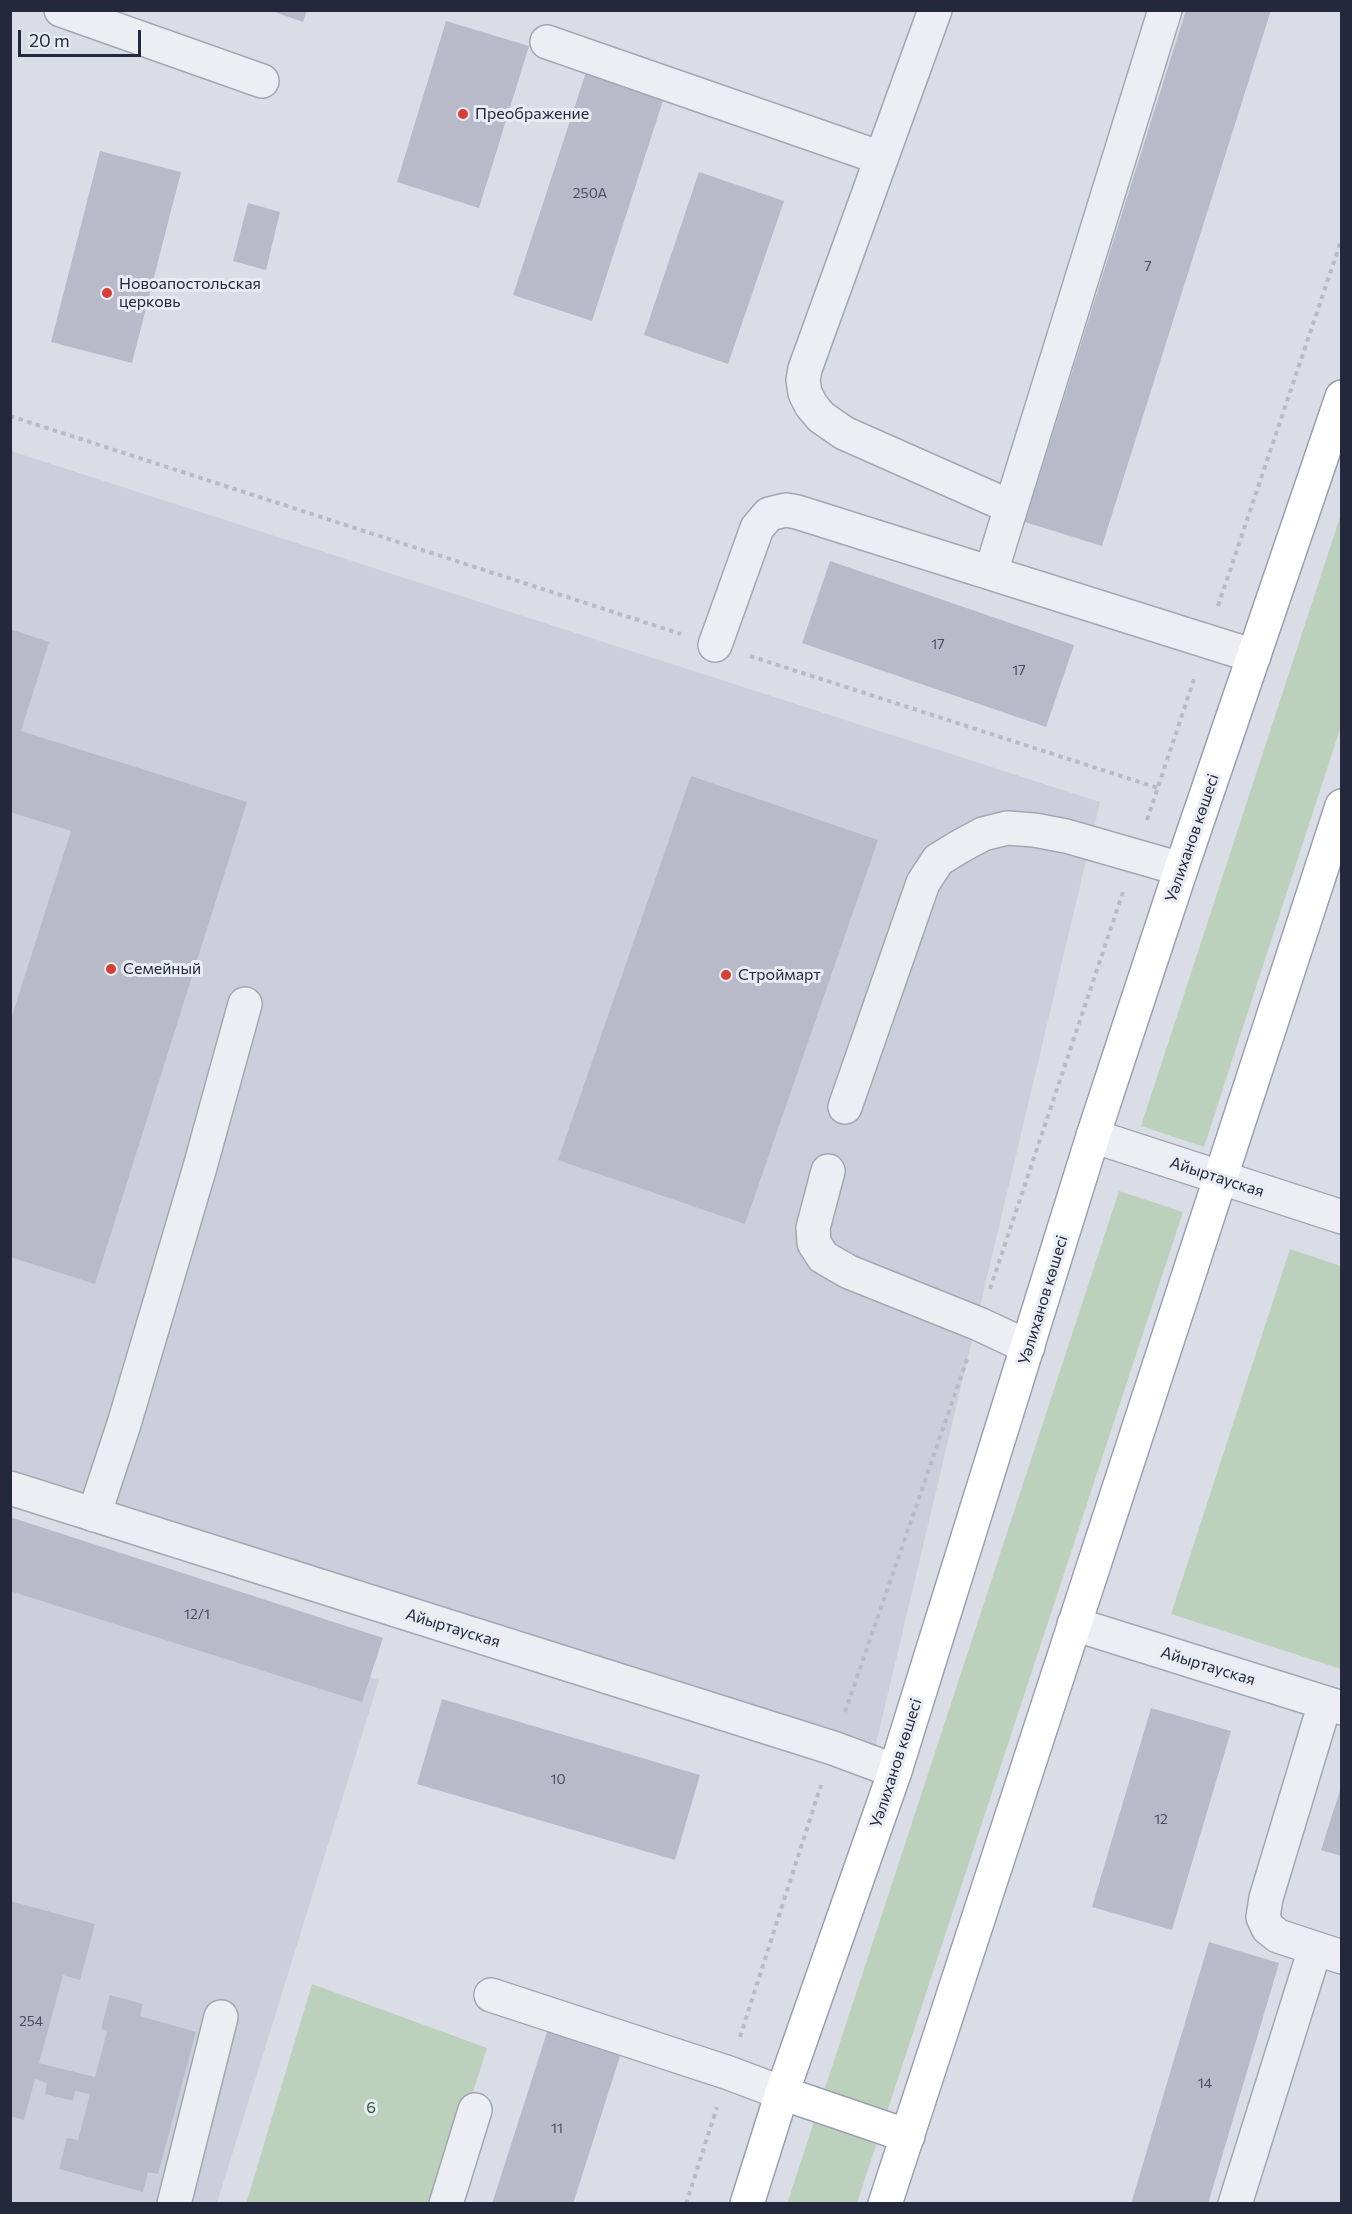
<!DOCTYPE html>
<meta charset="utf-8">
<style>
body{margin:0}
#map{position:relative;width:1352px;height:2214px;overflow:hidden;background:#dadde6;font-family:Commissioner,sans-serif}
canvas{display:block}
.frame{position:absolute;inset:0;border:12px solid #24283d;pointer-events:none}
.scale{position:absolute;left:18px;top:30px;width:123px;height:27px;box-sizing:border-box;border:3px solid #24283d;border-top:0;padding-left:8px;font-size:18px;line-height:21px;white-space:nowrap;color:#24283d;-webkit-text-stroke:4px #eaecf4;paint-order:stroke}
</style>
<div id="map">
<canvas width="1352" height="2214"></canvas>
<div class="frame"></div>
<div class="scale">20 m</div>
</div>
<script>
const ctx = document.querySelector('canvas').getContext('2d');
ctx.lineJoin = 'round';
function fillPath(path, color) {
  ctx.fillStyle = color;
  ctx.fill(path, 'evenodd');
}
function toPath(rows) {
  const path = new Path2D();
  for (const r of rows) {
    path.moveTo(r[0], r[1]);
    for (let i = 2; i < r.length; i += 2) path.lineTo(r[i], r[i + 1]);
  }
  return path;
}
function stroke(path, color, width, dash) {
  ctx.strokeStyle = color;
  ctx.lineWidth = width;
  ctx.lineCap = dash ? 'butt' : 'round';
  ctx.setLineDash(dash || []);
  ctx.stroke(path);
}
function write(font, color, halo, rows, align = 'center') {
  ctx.font = font + ' Commissioner,sans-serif';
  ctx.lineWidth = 6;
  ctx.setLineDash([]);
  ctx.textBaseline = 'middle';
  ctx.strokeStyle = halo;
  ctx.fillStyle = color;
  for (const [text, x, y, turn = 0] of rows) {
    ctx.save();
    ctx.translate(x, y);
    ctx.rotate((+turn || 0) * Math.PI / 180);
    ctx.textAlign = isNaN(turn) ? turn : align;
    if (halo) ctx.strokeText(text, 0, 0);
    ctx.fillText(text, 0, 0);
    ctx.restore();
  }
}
const built = toPath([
 [11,451,1100,802,874,1752,11,1469],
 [10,1562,379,1680,217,2203,11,2203]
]);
const green = toPath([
 [1341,514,1341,726,1204,1147,1141,1126],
 [1119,1191,1183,1212,857,2203,787,2204],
 [1290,1249,1341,1266,1341,1669,1171,1614],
 [312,1984,487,2048,438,2203,246,2204]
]);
const building = toPath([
 [269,10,307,10,303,22],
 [1186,10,1271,10,1102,546,1025,522],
 [446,21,529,46,479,208,397,182],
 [588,66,666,91,592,321,513,295],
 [100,151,181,172,132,363,51,342],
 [699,172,784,201,728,364,644,335],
 [248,203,280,212,266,270,233,261],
 [830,561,1074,645,1046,727,802,643],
 [10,629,49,642,21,731,247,802,95,1284,10,1257,10,1022,71,831,10,812],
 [691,776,878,840,745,1224,558,1160],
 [10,1517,383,1638,362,1702,10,1591],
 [442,1699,700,1775,675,1860,417,1784],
 [1151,1708,1231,1731,1172,1930,1092,1907],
 [1342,1784,1342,1856,1321,1850],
 [10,1901,95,1924,80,1980,63,1975,39,2063,95,2077,107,2031,101,2029,110,1995,143,2004,140,2016,196,2032,158,2174,148,2172,143,2192,59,2169,67,2138,78,2140,90,2094,75,2091,73,2101,45,2094,47,2083,35,2079,24,2120,13,2117,10,2125],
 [1209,1942,1279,1963,1208,2204,1131,2204],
 [548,2029,621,2053,573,2204,492,2204]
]);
const path = toPath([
 [10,416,681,634],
 [1218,606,1342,238],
 [750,656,1158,788],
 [1147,820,1195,676],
 [990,1289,1123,892],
 [845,1712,967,1359],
 [740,2037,821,1785],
 [686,2204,717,2107]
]);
const minor = toPath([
 [61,10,262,81],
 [935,10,805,369,803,380,805,393,811,405,821,417,844,433,1011,507],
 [547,42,881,158],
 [991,572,1165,10],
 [715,645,757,528,769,514,786,510,797,512,1254,656],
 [845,1107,923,883,938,860,959,847,983,834,1007,828,1034,830,1066,836,1181,869],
 [1093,1136,1342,1217],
 [828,1171,813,1228,814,1243,823,1257,849,1272,979,1324,1028,1347],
 [10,1488,833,1748,895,1771],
 [94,1515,124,1424,200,1167,245,1004],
 [1074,1624,1342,1708],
 [1325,1703,1266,1898,1263,1917,1268,1928,1278,1936,1342,1957],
 [491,1995,729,2073,782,2093],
 [174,2204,221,2017],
 [446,2204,475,2110],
 [1235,2204,1315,1949]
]);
const major = toPath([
 [782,2093,908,2136],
 [747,2204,782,2093,895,1771,1093,1136,1181,869,1342,397],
 [885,2204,1342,806]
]);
const markers = [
 [463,114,6,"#d53f35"],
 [107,293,6,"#d53f35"],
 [111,969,6,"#d53f35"],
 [726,975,6,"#d53f35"]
];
const numberNames = [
 ["250А",590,193],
 ["7",1148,266],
 ["17",938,644],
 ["17",1019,670],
 ["12/1",197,1614],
 ["10",558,1779],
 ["12",1161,1819],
 ["254",31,2021],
 ["14",1205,2083],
 ["11",557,2128]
];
const poiNames = [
 ["Преображение",475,114],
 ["Новоапостольская",119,284],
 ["церковь",119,302],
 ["Семейный",123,969],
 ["Строймарт",738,975]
];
const streetNames = [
 ["Уәлиханов көшесі",1192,838,-71],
 ["Айыртауская",1217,1177,18],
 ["Уәлиханов көшесі",1043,1300,-73],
 ["Айыртауская",453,1628,17],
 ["Айыртауская",1208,1666,17],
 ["Уәлиханов көшесі",896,1763,-72]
];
const parkNames = [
 ["6",371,2108]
];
fillPath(built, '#cccfdb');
fillPath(green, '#bcd1bb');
fillPath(building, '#b8bac9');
stroke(minor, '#a3a7b3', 36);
stroke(major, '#999eb3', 36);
stroke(path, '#b9bbc4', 4, [4.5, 4.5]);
stroke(minor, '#edeef4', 33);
stroke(major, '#fff', 33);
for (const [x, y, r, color] of markers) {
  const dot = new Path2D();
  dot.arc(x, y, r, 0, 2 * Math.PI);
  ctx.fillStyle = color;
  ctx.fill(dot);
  stroke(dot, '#eaecf4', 2);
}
write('14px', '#494c60', null, numberNames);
write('16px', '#24283d', '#eaecf4', poiNames, 'left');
write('16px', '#24283d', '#eaecf4', streetNames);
write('16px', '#315931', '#eaecf4', parkNames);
</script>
